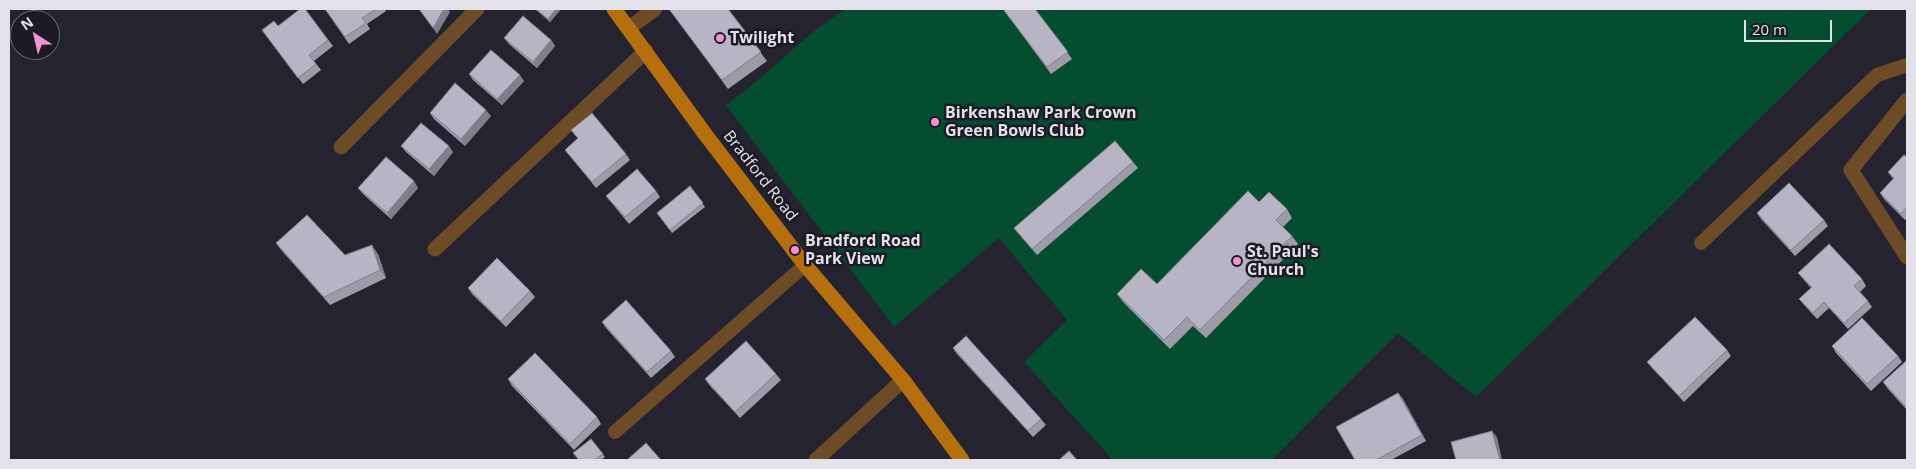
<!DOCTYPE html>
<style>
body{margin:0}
#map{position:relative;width:1916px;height:469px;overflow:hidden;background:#25232f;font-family:"Open Sans",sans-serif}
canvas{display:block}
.frame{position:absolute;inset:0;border:10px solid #e3e2ea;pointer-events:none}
.north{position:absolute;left:10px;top:10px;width:50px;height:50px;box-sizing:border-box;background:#1c1a25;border:1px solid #6c6a74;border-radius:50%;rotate:325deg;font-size:14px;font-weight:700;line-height:20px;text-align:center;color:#e3e2ea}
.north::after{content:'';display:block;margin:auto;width:18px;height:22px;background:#f491d4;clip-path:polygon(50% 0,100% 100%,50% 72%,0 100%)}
.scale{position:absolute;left:1744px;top:20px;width:88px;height:22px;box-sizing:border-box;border:2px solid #e3e2ea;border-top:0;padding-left:6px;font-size:15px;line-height:18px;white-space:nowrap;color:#e3e2ea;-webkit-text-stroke:4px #1c1a25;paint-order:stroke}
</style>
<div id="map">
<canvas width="1916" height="469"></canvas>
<div class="frame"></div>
<div class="north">N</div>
<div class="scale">20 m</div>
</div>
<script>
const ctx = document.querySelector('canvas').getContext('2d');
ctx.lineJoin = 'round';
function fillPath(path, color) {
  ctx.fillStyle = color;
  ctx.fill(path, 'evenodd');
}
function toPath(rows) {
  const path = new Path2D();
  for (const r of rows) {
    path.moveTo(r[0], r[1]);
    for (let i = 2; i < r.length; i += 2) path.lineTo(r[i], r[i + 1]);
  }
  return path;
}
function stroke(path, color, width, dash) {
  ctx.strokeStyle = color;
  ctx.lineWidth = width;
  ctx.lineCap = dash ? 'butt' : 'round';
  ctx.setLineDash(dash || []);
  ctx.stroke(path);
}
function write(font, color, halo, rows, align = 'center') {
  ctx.font = font + ' "Open Sans",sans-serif';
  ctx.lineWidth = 5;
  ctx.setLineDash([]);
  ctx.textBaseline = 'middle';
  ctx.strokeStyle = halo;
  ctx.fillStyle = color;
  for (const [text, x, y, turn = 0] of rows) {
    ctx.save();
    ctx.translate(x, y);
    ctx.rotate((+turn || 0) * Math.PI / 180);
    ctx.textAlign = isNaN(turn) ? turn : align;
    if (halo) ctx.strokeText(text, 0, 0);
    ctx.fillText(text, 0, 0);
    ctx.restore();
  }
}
const green = toPath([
 [845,9,1871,9,1476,397,1398,333,1272,460,1113,460,1024,362,1067,320,999,238,894,327,726,105,745,91,815,30]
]);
const lane = toPath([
 [1701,243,1877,75,1907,65],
 [615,432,805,265]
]);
const street = toPath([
 [629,28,655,9],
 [1907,100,1851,170,1907,257],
 [341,147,477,9],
 [435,249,646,51],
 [816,460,903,380]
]);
const primary = toPath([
 [614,9,705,134,805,265,903,380,962,460]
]);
const wall = toPath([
 [305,9,333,46,314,61,321,70,303,84,262,30,278,26],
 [325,9,385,9,386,11,367,24,370,29,349,44],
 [535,9,561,9,550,22],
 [669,9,728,9,767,61,728,89],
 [1003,9,1035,9,1072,59,1051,74],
 [504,38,551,40,555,46,537,68,509,44],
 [469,74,524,81,502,105,473,80],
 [430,113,491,116,465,146,434,119],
 [571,130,626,154,630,160,596,188,565,150,578,139],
 [401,146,453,152,434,176,406,152],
 [1907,157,1907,218,1905,220,1884,199,1880,193,1893,179,1888,172],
 [1133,162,1138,168,1037,255,1014,228],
 [690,186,705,207,672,233,657,213],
 [358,188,418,188,391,219,363,194],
 [656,191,660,197,629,224,606,196],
 [1259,202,1287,209,1292,218,1283,227,1292,236,1298,244,1206,338,1193,326,1170,349,1123,302,1117,294,1157,284],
 [1757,213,1824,220,1828,226,1795,256,1761,219],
 [276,243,345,255,378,254,386,278,330,305,282,251],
 [1798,273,1862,279,1866,286,1860,292,1868,301,1872,307,1848,329,1829,308,1817,319,1804,305,1799,299,1811,288,1803,279],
 [468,288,530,291,535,297,506,327,472,294],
 [602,322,671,351,675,357,651,378,606,328],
 [1832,346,1898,356,1902,362,1871,391,1836,353],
 [953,348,1041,419,1046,425,1033,437,957,354],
 [1727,350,1731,356,1684,402,1652,368,1647,362],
 [1907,362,1907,410,1888,389,1883,382],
 [776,374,781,380,740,418,710,386,705,379],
 [508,379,597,417,601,424,574,450,512,386],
 [1398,393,1403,399,1426,441,1391,460,1355,460],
 [591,439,605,457,601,460,578,460]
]);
const shadedWall = toPath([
 [444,9,448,9,450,12,437,34,433,28],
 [556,9,561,9,550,22,548,19],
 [551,40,555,46,537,68,533,62],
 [520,75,524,81,502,105,497,99],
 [486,110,491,116,465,146,461,139],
 [449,146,453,152,434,176,429,169],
 [414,181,418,188,391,219,387,213],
 [372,245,378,254,386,278,380,270],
 [1398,393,1403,399,1426,441,1422,435],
 [1492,431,1497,437,1502,460,1500,460]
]);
const building = toPath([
 [300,9,305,9,328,40,309,55,316,64,298,78,262,30,274,21,278,26,300,9],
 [325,9,376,9,362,18,366,23,345,37,325,9],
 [419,9,444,9,433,28,419,9],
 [536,9,556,9,548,19,536,9],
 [669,9,728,9,761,52,722,80,669,9],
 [1003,9,1035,9,1068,52,1047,67,1003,9],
 [523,16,551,40,533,62,504,38,523,16],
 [491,50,520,75,497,99,469,74,491,50],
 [455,83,486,110,461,139,430,113,455,83],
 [592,113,626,154,592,182,565,150,578,138,571,130,592,113],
 [421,123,449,146,429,169,401,146,421,123],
 [1115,141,1133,162,1032,249,1014,228,1115,141],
 [1904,155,1907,157,1907,207,1901,214,1880,193,1894,178,1888,172,1904,155],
 [386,157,414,181,387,213,358,188,386,157],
 [637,169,656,191,625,217,606,196,637,169],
 [1789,183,1824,220,1791,250,1757,213,1789,183],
 [690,186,703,203,670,230,657,213,690,186],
 [1248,191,1259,202,1269,192,1287,209,1276,220,1292,236,1200,330,1187,317,1164,340,1117,294,1141,269,1157,284,1248,191],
 [307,215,345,255,372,245,380,270,324,297,276,243,307,215],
 [1829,244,1862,279,1854,286,1868,301,1844,323,1824,302,1813,313,1799,299,1812,287,1798,273,1829,244],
 [497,258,530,291,501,321,468,288,497,258],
 [626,300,671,351,647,372,602,322,626,300],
 [1695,317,1727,350,1679,396,1647,362,1695,317],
 [1862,318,1898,356,1867,384,1832,346,1862,318],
 [966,336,1041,419,1028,431,953,348,966,336],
 [746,341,776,374,735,412,705,379,746,341],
 [535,353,597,417,570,444,508,379,535,353],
 [1906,361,1907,362,1907,408,1883,382,1906,361],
 [1398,393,1422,435,1376,460,1355,460,1336,427,1398,393],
 [1492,431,1500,460,1456,460,1451,442,1492,431],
 [591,439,603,454,594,460,579,460,573,453,591,439],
 [646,443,661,460,627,460,646,443],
 [1069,451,1077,460,1059,460,1069,451]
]);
const markers = [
 [720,38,5,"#f491d4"],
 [935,122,5,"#f491d4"],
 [795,250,5,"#f491d4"],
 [1237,261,5,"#f491d4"]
];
const poiNames = [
 ["Twilight",730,38],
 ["Birkenshaw Park Crown",945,113],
 ["Green Bowls Club",945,131],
 ["Bradford Road",805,241],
 ["Park View",805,259],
 ["St. Paul's",1247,252],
 ["Church",1247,270]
];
const streetNames = [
 ["Bradford Road",760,176,52]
];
fillPath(green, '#054d2f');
stroke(lane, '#6e4b27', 14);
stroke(street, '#6e4b27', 15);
stroke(primary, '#b66f0f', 15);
fillPath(wall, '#9d9ba8');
fillPath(shadedWall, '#807e88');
fillPath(building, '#b7b4c3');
stroke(building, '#807e88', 1);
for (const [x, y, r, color] of markers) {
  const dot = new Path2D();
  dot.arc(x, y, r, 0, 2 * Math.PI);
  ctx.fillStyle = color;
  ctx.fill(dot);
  stroke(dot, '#1c1a25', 2);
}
write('bold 16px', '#e3e2ea', '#1c1a25', poiNames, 'left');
write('16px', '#e3e2ea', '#1c1a25', streetNames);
</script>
